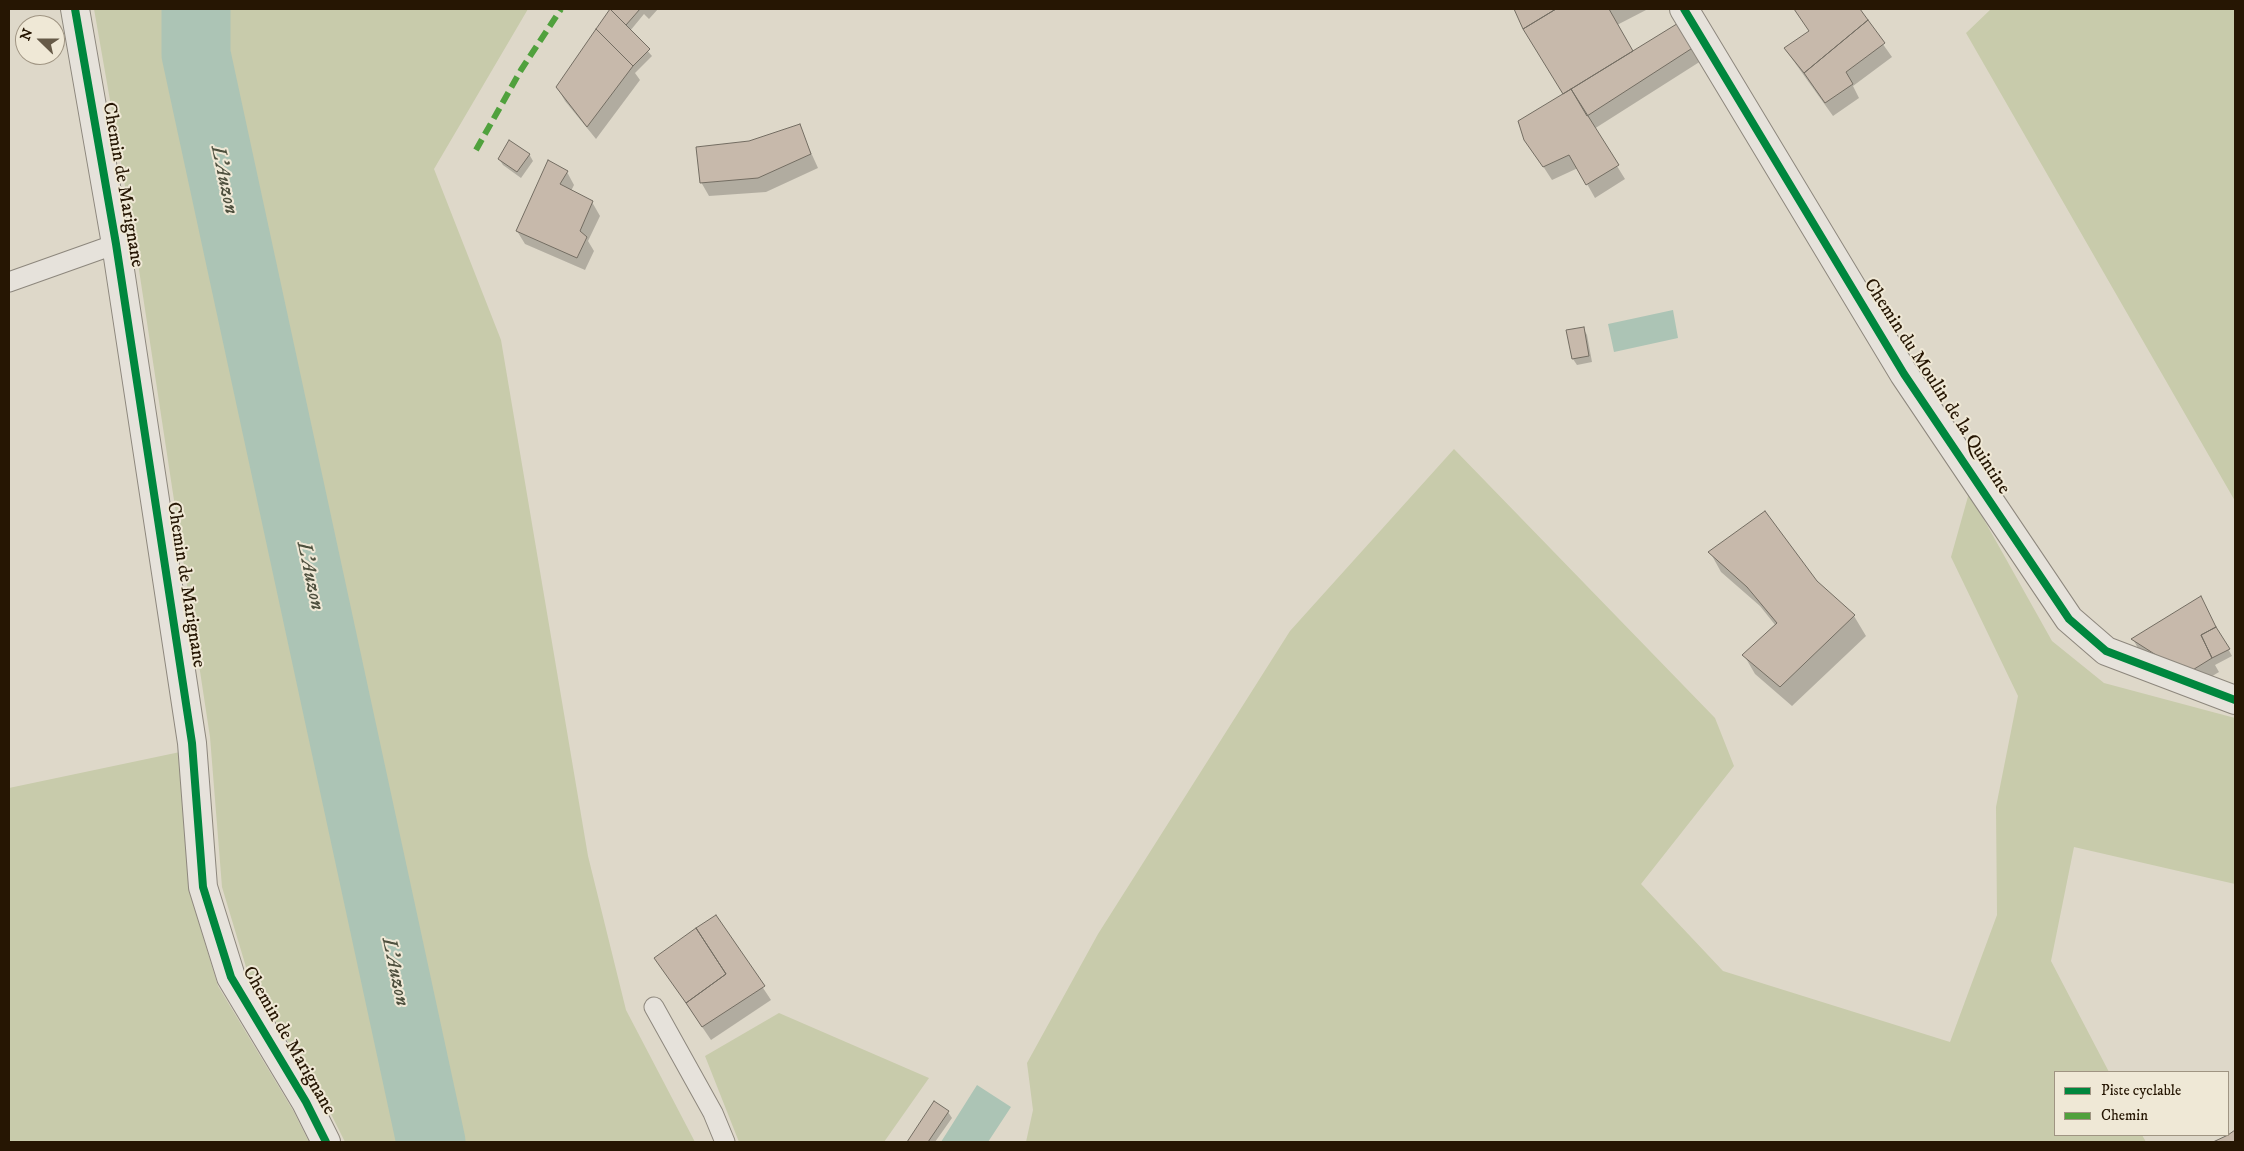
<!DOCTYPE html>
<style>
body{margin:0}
#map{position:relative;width:2244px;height:1151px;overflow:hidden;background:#ded8c9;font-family:"IM FELL DW Pica",serif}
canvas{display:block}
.frame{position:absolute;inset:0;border:10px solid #261603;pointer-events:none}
.legend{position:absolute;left:2054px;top:1071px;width:175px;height:65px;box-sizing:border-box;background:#efe8d6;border:1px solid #9f9482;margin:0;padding:6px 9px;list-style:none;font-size:15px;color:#261603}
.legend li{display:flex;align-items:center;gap:10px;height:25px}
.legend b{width:25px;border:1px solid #9f9482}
.north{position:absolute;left:15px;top:15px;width:50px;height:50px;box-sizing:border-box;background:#efe8d6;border:1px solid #9f9482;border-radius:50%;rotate:292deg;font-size:14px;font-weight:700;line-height:20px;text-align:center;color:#261603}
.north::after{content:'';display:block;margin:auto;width:18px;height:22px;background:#665a48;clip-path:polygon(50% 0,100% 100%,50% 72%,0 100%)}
</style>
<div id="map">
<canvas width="2244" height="1151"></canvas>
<div class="frame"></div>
<ul class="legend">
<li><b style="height:6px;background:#00873e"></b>Piste cyclable</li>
<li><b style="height:6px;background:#50a13d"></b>Chemin</li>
</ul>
<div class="north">N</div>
</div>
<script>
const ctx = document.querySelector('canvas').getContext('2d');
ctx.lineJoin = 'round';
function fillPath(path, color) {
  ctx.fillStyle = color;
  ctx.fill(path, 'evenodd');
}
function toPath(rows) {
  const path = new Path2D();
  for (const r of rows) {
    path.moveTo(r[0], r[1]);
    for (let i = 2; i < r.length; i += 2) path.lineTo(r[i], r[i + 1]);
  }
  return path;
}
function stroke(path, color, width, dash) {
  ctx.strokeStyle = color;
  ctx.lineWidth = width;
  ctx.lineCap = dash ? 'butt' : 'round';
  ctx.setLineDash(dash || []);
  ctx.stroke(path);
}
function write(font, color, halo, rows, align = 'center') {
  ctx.font = font + ' "IM FELL DW Pica",serif';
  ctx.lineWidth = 4;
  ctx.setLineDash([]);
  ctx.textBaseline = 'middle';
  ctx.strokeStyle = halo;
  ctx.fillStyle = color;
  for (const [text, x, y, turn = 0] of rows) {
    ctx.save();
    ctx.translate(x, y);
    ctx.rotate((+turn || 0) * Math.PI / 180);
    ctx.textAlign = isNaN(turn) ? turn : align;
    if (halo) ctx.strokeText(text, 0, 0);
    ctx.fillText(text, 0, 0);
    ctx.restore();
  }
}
const green = toPath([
 [94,9,528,9,434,169,501,340,588,856,626,1010,695,1142,345,1142,325,1102,249,977,222,887,210,737,134,237],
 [1991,9,2235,9,2235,501,1966,33],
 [1454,449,1715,718,1734,766,1641,884,1723,971,1950,1042,1997,915,1996,807,2018,696,1951,557,1969,493,2052,641,2104,683,2235,718,2235,884,2074,847,2051,961,2109,1072,2055,1072,2055,1135,2142,1135,2146,1142,1026,1142,1033,1110,1027,1063,1098,934,1290,631],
 [180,752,191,897,218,986,294,1112,309,1142,9,1142,9,788],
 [779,1013,929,1078,884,1142,739,1142,705,1056]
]);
const water = toPath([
 [1673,310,1678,338,1614,352,1608,324],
 [977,1085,1011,1107,988,1142,941,1142]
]);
const shadow = toPath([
 [611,9,658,9,649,19,644,14,630,31,652,56,635,73,640,80,596,139,565,101,557,87],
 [1516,9,1648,9,1617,25,1632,53,1679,24,1701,61,1594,129,1625,179,1595,198,1578,168,1552,180,1526,140,1564,94,1524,28],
 [1795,9,1858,9,1892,57,1853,86,1859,98,1833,116,1785,49,1810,32],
 [799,126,818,168,766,192,709,196,701,182,749,142],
 [529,154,533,161,521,178,503,165,499,159],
 [567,172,574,185,571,191,592,202,600,216,588,241,594,251,585,270,525,244,517,231],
 [1583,328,1587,335,1592,362,1577,365,1573,359],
 [1710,552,1816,582,1854,616,1866,636,1792,706,1755,674,1744,655,1776,626,1760,606,1721,572],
 [2221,636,2232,656,2215,665,2219,672,2199,684,2140,652,2133,639],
 [716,917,771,1000,711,1040,656,959],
 [935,1103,948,1112,952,1118,935,1142,908,1142]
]);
const river = toPath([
 [196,9,196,54,431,1142]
]);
const building = toPath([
 [610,9,650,49,633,66,596,29,610,9],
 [610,9,640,9,626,25,610,9],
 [1514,9,1556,9,1523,29,1514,9],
 [1556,9,1609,9,1633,51,1563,94,1523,29,1556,9],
 [1794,9,1860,9,1868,20,1804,73,1784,48,1809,31,1794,9],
 [1868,20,1885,43,1846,72,1853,84,1825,103,1804,73,1868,20],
 [1680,22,1694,47,1587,116,1571,89,1680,22],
 [596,29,633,66,587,127,556,87,596,29],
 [1571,89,1619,165,1586,185,1569,155,1543,167,1524,140,1518,121,1571,89],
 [800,124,811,154,758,178,700,183,696,147,749,141,800,124],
 [509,140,530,154,517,172,498,159,509,140],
 [548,160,568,171,560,184,593,201,580,231,587,237,577,258,516,231,548,160],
 [1584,327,1589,356,1572,359,1566,330,1584,327],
 [1765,511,1817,581,1855,615,1780,687,1742,655,1777,623,1747,587,1708,552,1765,511],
 [2201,596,2216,627,2201,635,2212,658,2191,671,2167,662,2131,639,2201,596],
 [2216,627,2230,649,2212,658,2201,635,2216,627],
 [716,915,765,986,702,1027,686,1003,726,974,696,928,716,915],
 [696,928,726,974,686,1003,654,958,696,928],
 [934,1101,949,1111,928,1142,907,1142,934,1101],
 [2235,1130,2235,1142,2213,1142,2228,1135,2235,1130]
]);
const service = toPath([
 [9,282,116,244],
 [654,1007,713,1113,725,1142]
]);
const minor = toPath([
 [75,9,116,244,192,743,203,887,231,977,306,1102,326,1142],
 [1684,9,1904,374,2069,619,2106,651,2235,700]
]);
const quiet = toPath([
 [476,150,521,70,561,9]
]);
const cycleway = toPath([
 [75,9,116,244,192,743,203,887,231,977,306,1102,326,1142],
 [1684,9,1904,374,2069,619,2106,651,2235,700]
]);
const streetNames = [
 ["Chemin de Marignane",122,185,80],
 ["Chemin du Moulin de la Quintine",1936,387,57],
 ["Chemin de Marignane",185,585,81],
 ["Chemin de Marignane",288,1041,60]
];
const waterNames = [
 ["L'Auzon",223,180,78],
 ["L'Auzon",309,576,78],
 ["L'Auzon",394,972,78]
];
fillPath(green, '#c8cbab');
fillPath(water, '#acc4b5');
fillPath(shadow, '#0003');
stroke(river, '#acc4b5', 69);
fillPath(building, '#c7b9ab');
stroke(building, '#736d62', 1);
stroke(service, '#8d877d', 21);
stroke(minor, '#8d877d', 30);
stroke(service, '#e6e2db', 19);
stroke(minor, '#e6e2db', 28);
stroke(quiet, '#50a13d', 6, [12, 6]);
stroke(cycleway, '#00873e', 8);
write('19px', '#261603', '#efe8d6', streetNames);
write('italic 20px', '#4e503e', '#efe8d6', waterNames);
</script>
